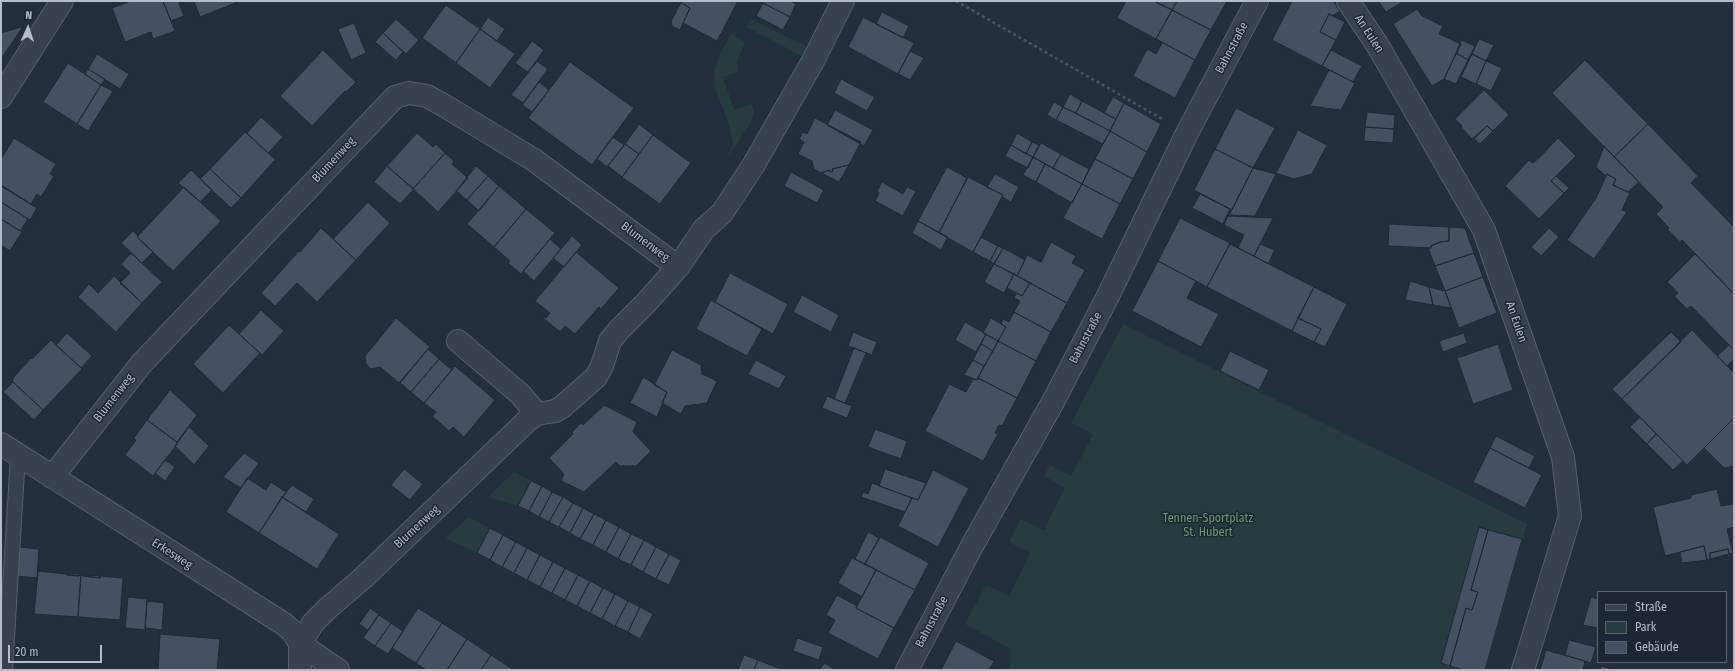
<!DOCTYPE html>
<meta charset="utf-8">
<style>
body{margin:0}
#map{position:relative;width:1735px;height:671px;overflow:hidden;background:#242f3e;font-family:"Fira Sans Condensed",sans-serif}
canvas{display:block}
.frame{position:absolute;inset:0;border:2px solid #b4bcc9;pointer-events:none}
.legend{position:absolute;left:1597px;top:591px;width:130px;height:72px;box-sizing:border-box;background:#1d2633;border:1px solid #59626f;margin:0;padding:5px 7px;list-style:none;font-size:12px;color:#b4bcc9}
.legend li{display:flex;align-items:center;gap:8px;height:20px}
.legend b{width:20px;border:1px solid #59626f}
.north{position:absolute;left:8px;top:8px;width:40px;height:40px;-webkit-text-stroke:3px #1d2633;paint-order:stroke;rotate:3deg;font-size:11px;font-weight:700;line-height:16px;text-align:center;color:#b4bcc9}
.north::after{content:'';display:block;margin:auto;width:14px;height:18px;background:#b4bcc9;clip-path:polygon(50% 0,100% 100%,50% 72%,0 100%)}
.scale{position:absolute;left:8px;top:645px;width:94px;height:18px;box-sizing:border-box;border:2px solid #b4bcc9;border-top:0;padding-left:5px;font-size:12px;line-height:14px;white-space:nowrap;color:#b4bcc9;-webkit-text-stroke:3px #1d2633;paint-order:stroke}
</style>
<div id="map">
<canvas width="1735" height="671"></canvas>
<div class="frame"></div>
<ul class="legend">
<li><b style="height:5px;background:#38414e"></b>Straße</li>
<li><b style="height:11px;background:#263c3f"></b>Park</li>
<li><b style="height:11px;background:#455162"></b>Gebäude</li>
</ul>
<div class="north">N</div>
<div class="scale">20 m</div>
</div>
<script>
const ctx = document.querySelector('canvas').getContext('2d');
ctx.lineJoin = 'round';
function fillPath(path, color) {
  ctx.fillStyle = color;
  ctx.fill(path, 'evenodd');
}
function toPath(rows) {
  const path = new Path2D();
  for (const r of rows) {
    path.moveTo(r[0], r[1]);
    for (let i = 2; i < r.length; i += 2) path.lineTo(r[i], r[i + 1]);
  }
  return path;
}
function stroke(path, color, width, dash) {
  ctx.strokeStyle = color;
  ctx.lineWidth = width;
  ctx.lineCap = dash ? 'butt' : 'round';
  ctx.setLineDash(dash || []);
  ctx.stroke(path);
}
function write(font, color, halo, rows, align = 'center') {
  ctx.font = font + ' "Fira Sans Condensed",sans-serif';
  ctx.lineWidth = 3;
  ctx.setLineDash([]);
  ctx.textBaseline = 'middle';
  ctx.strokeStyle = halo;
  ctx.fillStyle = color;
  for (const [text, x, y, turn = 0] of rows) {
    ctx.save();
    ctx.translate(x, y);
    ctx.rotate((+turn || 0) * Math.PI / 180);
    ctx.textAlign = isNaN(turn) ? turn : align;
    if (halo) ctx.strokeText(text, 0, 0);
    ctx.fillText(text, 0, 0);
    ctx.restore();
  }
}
const green = toPath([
 [751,19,809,48,804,57,746,27],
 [731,34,745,42,737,62,738,72,723,77,734,110,752,104,754,113,750,124,727,159,733,143,729,125,715,88,714,72,719,56],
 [1123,324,1527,524,1486,670,1010,670,1011,649,965,624,986,585,1009,596,1030,553,1009,542,1021,519,1044,530,1065,488,1044,476,1050,465,1071,476,1093,434,1071,423],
 [514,472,531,481,517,506,488,497],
 [468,517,490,528,477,553,446,538]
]);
const building = toPath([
 [131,1,163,1,175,31,153,39,151,32,125,42,112,8,131,1],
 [163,1,178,1,184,16,171,21,163,1],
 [194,1,237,1,238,2,200,17,194,1],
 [682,1,738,1,717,41,683,23,690,8,681,3,682,1],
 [764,1,790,1,796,4,790,17,763,3,764,1],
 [1126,1,1154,1,1172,10,1156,39,1117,18,1126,1],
 [1154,1,1177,1,1172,10,1154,1],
 [1177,1,1227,1,1211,30,1172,10,1177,1],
 [1292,1,1333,1,1340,11,1332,16,1329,14,1320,32,1336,40,1322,66,1272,40,1292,1],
 [1378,1,1404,1,1386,12,1378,1],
 [681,3,690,8,680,30,672,26,671,21,681,3],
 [763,3,790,17,783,30,756,16,763,3],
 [446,5,480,29,456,63,422,38,446,5],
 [1417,9,1422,16,1443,26,1439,34,1461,44,1444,79,1432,86,1393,24,1417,9],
 [1172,10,1211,30,1195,60,1156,39,1172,10],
 [882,12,909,26,903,38,876,24,882,12],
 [1329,14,1345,22,1336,40,1320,32,1329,14],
 [488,17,505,29,497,41,480,29,488,17],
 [863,17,914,43,898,74,848,47,863,17],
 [396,19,419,40,406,54,383,33,396,19],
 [354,23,366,53,351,60,338,29,354,23],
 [21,27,22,28,1,59,1,33,21,27],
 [480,29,515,54,490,88,456,63,480,29],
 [383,33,403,52,396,60,375,42,383,33],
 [1156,39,1195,60,1175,98,1133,76,1147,49,1156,54,1162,43,1156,39],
 [1479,39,1494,45,1486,61,1472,54,1479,39],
 [1461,40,1475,46,1468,60,1456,53,1461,40],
 [532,41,544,50,528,72,515,63,532,41],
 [323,50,356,82,346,92,345,91,313,125,313,127,280,96,323,50],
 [1331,50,1362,66,1353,82,1322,66,1331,50],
 [910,51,924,58,910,80,898,74,910,51],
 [1456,53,1468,60,1456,84,1444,79,1456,53],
 [97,54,129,74,120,89,88,69,97,54],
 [1472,54,1486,61,1476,84,1461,77,1472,54],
 [1585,60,1648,124,1614,157,1552,93,1585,60],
 [537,61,548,69,523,103,511,95,537,61],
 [1486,61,1502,68,1491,91,1476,84,1486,61],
 [570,62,634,108,592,165,528,118,570,62],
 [68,63,101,85,77,124,43,102,68,63],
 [88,69,105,79,101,85,85,74,88,69],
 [1329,70,1355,83,1341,110,1310,106,1329,70],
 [841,79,875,97,867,111,834,93,841,79],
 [539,82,549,90,532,112,522,105,539,82],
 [101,85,113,91,88,131,77,124,101,85],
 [1484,90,1509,115,1493,131,1487,126,1472,139,1461,127,1462,126,1455,119,1484,90],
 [1070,94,1082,101,1076,113,1063,107,1070,94],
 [1113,97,1124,103,1116,119,1104,113,1113,97],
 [1082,101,1116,119,1110,131,1076,113,1082,101],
 [1054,102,1063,107,1056,120,1047,115,1054,102],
 [1124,103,1161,124,1147,152,1110,131,1124,103],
 [1063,107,1110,131,1103,144,1056,120,1063,107],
 [1236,108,1275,128,1253,168,1215,149,1236,108],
 [835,110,873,130,864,146,827,125,835,110],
 [1367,112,1395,115,1394,129,1365,127,1367,112],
 [261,117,283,137,268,153,247,133,261,117],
 [815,118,861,142,849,165,832,169,833,171,830,172,829,170,821,173,814,169,812,161,798,154,804,142,799,139,803,132,807,134,815,118],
 [639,124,653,135,639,154,625,144,639,124],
 [1648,124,1698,176,1691,183,1734,227,1734,294,1682,240,1680,242,1667,229,1669,228,1656,214,1663,207,1614,157,1648,124],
 [1487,126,1493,131,1480,144,1474,139,1487,126],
 [1365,127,1394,129,1393,143,1364,141,1365,127],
 [1298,130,1327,145,1312,174,1294,179,1276,173,1298,130],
 [1110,131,1147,152,1133,179,1095,159,1110,131],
 [245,132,277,161,274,161,241,198,210,169,245,132],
 [417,133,433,147,436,144,445,153,413,189,387,166,417,133],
 [1017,133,1032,142,1026,154,1011,145,1017,133],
 [653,135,691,163,660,204,622,177,653,135],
 [613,137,624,145,607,167,597,159,613,137],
 [14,138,56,164,50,174,54,176,41,197,37,194,31,204,1,185,1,159,14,138],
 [1558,138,1576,156,1551,181,1564,193,1539,219,1505,186,1529,160,1532,163,1538,159,1558,138],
 [1032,142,1039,145,1033,157,1026,154,1032,142],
 [1041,143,1061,154,1053,168,1033,157,1041,143],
 [625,144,639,154,622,177,608,166,625,144],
 [1011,145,1033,157,1028,168,1005,156,1011,145],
 [1604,146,1639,182,1628,192,1613,185,1616,179,1607,174,1606,176,1596,167,1604,146],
 [1215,149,1253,168,1232,210,1194,190,1215,149],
 [445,153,454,161,452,164,468,178,438,212,413,189,445,153],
 [1061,154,1089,169,1082,184,1053,168,1061,154],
 [1033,157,1045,164,1036,182,1023,175,1033,157],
 [1095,159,1133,179,1120,204,1082,184,1095,159],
 [1045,164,1082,184,1072,203,1036,182,1045,164],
 [849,165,839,182,821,173,829,170,830,172,833,171,832,169,849,165],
 [387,166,414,189,400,204,374,182,387,166],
 [476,166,488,176,467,200,456,191,476,166],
 [947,167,967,178,939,233,918,221,947,167],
 [1253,168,1276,174,1255,216,1229,215,1253,168],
 [210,169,241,198,231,208,200,179,210,169],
 [191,170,212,190,200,202,178,183,191,170],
 [791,172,824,190,817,203,784,186,791,172],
 [995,174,1019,187,1011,202,1002,197,1003,195,987,187,995,174],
 [1607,174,1616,179,1613,185,1630,193,1622,210,1627,212,1594,259,1567,240,1596,198,1607,174],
 [488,176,499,186,479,211,467,200,488,176],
 [1556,176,1569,188,1564,193,1551,181,1556,176],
 [968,177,1003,195,973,252,939,233,968,177],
 [882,182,903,194,907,187,916,191,903,216,875,201,879,193,877,191,882,182],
 [1082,184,1120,204,1102,239,1063,218,1082,184],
 [1,186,37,208,30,220,1,202,1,186],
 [499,186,526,209,494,247,467,224,499,186],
 [184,187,221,221,173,271,137,237,184,187],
 [1200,194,1230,209,1223,224,1192,208,1200,194],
 [1,202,28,219,20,231,1,219,1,202],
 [368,202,390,223,356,260,333,239,368,202],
 [526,209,555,233,521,274,508,263,510,261,494,247,526,209],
 [1228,216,1273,218,1254,256,1238,248,1244,235,1224,225,1228,216],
 [1180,218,1230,243,1207,287,1158,261,1180,218],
 [1,219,22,232,10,251,1,245,1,219],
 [918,221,948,237,941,250,912,233,918,221],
 [1389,224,1449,227,1449,241,1440,242,1431,246,1431,248,1388,246,1389,224],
 [1449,227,1465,228,1474,253,1435,266,1428,248,1431,248,1431,246,1440,242,1449,241,1449,227],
 [321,228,356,260,317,302,297,283,275,306,261,293,299,251,300,252,321,228],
 [1549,228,1559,237,1541,256,1531,247,1549,228],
 [133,231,138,236,137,237,153,252,142,263,121,243,133,231],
 [572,236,582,245,564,267,553,258,572,236],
 [981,237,998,246,990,261,973,252,981,237],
 [550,239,561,249,534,281,523,271,550,239],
 [1051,242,1076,256,1072,263,1085,270,1067,303,1017,276,1027,255,1041,262,1051,242],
 [1230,244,1314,287,1292,331,1207,287,1230,244],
 [1260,244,1275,250,1268,264,1254,256,1260,244],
 [998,246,1003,248,994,264,990,261,998,246],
 [1003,248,1025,260,1017,276,994,264,1003,248],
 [576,252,619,288,601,309,599,307,575,334,565,326,560,332,543,318,544,317,546,318,550,313,535,301,576,252],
 [131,253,162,282,142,303,120,283,130,273,121,264,131,253],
 [1474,253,1483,277,1445,291,1435,266,1474,253],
 [1695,254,1734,294,1734,350,1691,306,1687,309,1674,296,1678,293,1667,282,1695,254],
 [1158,261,1196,281,1187,298,1219,314,1201,347,1132,311,1158,261],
 [994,264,1014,274,1004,293,984,282,994,264],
 [730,273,788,304,773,334,715,302,730,273],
 [1014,274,1030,283,1022,296,1007,288,1014,274],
 [114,276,142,303,116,332,78,297,89,284,98,293,114,276],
 [1483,277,1497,313,1459,328,1445,291,1483,277],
 [1410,281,1429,287,1433,305,1405,300,1410,281],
 [1030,283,1067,303,1051,332,1014,312,1020,301,1014,298,1017,293,1022,296,1030,283],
 [1314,287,1347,304,1325,347,1314,342,1321,329,1298,318,1314,287],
 [1429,287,1445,291,1451,308,1433,305,1429,287],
 [802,295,839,315,831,332,793,312,802,295],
 [711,300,762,329,747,356,696,329,711,300],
 [261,310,284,331,262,355,239,334,261,310],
 [1014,312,1051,332,1036,361,998,341,1006,327,1001,324,1003,319,1009,322,1014,312],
 [396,318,430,347,399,383,380,367,371,369,366,364,365,356,396,318],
 [991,318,1006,327,998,341,983,333,991,318],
 [1298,318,1321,329,1314,342,1292,331,1298,318],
 [965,322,986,334,976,352,955,340,965,322],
 [229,325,260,353,223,393,193,364,229,325],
 [1692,330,1734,373,1734,418,1687,465,1622,399,1692,330],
 [853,332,877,342,872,355,848,346,853,332],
 [1671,332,1681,342,1622,399,1612,389,1671,332],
 [67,333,92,356,81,368,56,345,67,333],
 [1464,333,1467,343,1443,352,1439,341,1464,333],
 [986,334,998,341,993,351,981,344,986,334],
 [51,340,82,369,43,410,12,381,14,379,13,378,31,358,32,359,51,340],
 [998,341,1036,361,1017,398,978,378,998,341],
 [981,344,993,351,984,366,973,360,981,344],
 [1498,344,1513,390,1473,404,1457,358,1498,344],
 [1729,345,1734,350,1734,359,1727,366,1717,356,1729,345],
 [854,348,866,353,845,403,834,399,854,348],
 [428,349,439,359,411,392,400,383,428,349],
 [672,350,701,365,702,374,717,381,707,403,685,406,681,414,662,403,667,392,654,385,672,350],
 [1230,351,1269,370,1259,390,1220,371,1230,351],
 [439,359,452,370,424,403,411,392,439,359],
 [756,360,786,376,779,389,748,374,756,360],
 [973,360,984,366,977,380,964,375,973,360],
 [455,366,495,400,464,437,453,427,449,431,432,416,436,412,424,403,455,366],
 [643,377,667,392,657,417,630,403,643,377],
 [978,378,1017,398,1002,426,999,425,995,433,998,434,983,461,925,431,949,384,966,392,973,379,977,380,978,378],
 [13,382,43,410,34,420,3,392,13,382],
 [170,390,197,415,177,442,147,420,170,390],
 [827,396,852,406,847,418,822,408,827,396],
 [604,405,637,422,633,432,651,451,636,466,620,466,616,462,584,492,561,481,564,474,549,458,573,434,572,432,581,423,583,425,604,405],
 [1640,417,1656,434,1647,444,1630,427,1640,417],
 [1734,418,1734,466,1724,468,1704,448,1734,418],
 [147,420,178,443,153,476,125,455,136,440,134,438,147,420],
 [189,427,209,446,194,465,175,446,189,427],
 [875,429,907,441,901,459,868,447,875,429],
 [1656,434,1683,461,1673,470,1647,444,1656,434],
 [1496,436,1535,456,1529,468,1490,448,1496,436],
 [1490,448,1542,475,1525,508,1473,482,1490,448],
 [244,453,259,463,241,488,223,477,244,453],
 [165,460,175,467,165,481,155,473,165,460],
 [404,469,423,484,410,500,391,485,404,469],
 [885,469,926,483,918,500,879,486,885,469],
 [933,470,969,488,938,547,898,526,912,498,918,500,933,470],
 [247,478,266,490,271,482,286,492,259,533,226,512,247,478],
 [531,481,542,486,529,511,518,506,531,481],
 [872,483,912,498,905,512,861,497,863,492,868,494,872,483],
 [292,485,314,499,306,512,282,497,292,485],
 [542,486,552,492,539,517,529,511,542,486],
 [1717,489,1721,506,1732,504,1734,505,1734,527,1727,529,1733,553,1729,554,1728,549,1710,553,1710,559,1707,560,1704,546,1665,556,1653,507,1691,498,1691,495,1717,489],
 [552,492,563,497,549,522,539,517,552,492],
 [282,497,339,534,317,569,259,533,282,497],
 [563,497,573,503,559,527,549,522,563,497],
 [573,503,583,508,570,533,559,527,573,503],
 [583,508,594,514,580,539,570,533,583,508],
 [594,514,606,520,593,545,580,539,594,514],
 [606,520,619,527,606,552,593,545,606,520],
 [619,527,631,534,618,559,606,552,619,527],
 [1479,527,1488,530,1471,590,1478,592,1472,610,1466,608,1450,666,1441,663,1479,527],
 [490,528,503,535,490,560,477,553,490,528],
 [1488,530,1522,539,1485,670,1464,670,1450,666,1466,608,1472,610,1478,592,1471,590,1488,530],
 [868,532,879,538,865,564,855,559,868,532],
 [631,534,644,540,631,565,618,559,631,534],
 [503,535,516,542,502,567,490,560,503,535],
 [880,537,929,563,915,590,865,564,880,537],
 [644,540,656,547,643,572,631,565,644,540],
 [516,542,527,548,514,573,502,567,516,542],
 [1704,546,1707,560,1682,563,1680,552,1704,546],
 [19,547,39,549,37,578,16,576,19,547],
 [656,547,669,554,656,579,643,572,656,547],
 [527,548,540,555,527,580,514,573,527,548],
 [1728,549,1729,554,1710,559,1710,553,1728,549],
 [669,554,681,560,669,585,656,579,669,554],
 [540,555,553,562,540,587,527,580,540,555],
 [852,558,876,570,862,597,838,583,852,558],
 [553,562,565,568,552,593,540,587,553,562],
 [565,568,578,575,565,600,552,593,565,568],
 [876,570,915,590,894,628,856,608,876,570],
 [38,571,67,574,67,575,79,576,81,574,78,617,34,614,38,571],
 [67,574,79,574,79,576,67,575,67,574],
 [81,574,83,576,100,578,100,576,123,578,120,620,78,617,81,574],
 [83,575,100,576,100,578,83,576,83,575],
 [578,575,590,581,577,606,565,600,578,575],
 [590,581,603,588,590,613,577,606,590,581],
 [603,588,615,594,602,619,590,613,603,588],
 [615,594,628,601,615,626,602,619,615,594],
 [837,595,857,606,856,608,894,628,878,659,828,633,835,620,826,615,837,595],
 [128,597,147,599,145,630,125,628,128,597],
 [1591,597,1598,599,1598,628,1583,625,1591,597],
 [147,601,164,603,162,630,145,628,147,601],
 [628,601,640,607,628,632,615,626,628,601],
 [640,607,653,614,640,639,628,632,640,607],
 [370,608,379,614,368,630,359,624,370,608],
 [418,608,442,623,416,663,392,648,418,608],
 [379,615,391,623,375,646,363,638,379,615],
 [391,623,403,631,388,654,375,646,391,623],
 [442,623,467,639,447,670,426,670,416,663,442,623],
 [160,634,220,639,217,670,158,670,160,634],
 [797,638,823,647,819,660,793,651,797,638],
 [467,639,491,655,481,670,447,670,467,639],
 [1569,640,1596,647,1591,663,1565,655,1569,640],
 [956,641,994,661,989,670,941,670,956,641],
 [1546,650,1585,661,1583,670,1540,670,1546,650],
 [491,655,514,670,481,670,491,655],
 [744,655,758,660,754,670,738,670,744,655],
 [758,660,783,670,754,670,758,660],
 [824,663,836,670,820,670,824,663],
 [1601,666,1615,670,1600,670,1601,666]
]);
const path = toPath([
 [956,1,1164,120]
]);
const service = toPath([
 [5,670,18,455]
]);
const minor = toPath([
 [1348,1,1378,46,1484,230,1563,457,1570,516,1523,670],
 [1,97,62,1],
 [458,341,520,394,537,414],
 [1,444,284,624,293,632,300,644,338,670],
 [52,477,142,363,395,97,409,93,427,96,445,106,534,160,678,267],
 [300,644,313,623,328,608,363,578,528,420,537,414,555,411,562,407,596,377,602,366,610,341,618,331,646,303,678,267,704,229,722,213,753,166,813,61,843,1],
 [300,644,300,670],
 [907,670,973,544,1054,400,1108,296,1187,133,1257,1]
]);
const streetNames = [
 ["An Eulen",1369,34,57],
 ["Bahnstraße",1232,48,-62],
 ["Blumenweg",334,160,-47],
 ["Blumenweg",645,242,37],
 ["An Eulen",1516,322,71],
 ["Bahnstraße",1086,338,-62],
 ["Blumenweg",114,398,-52],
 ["Blumenweg",417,527,-43],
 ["Erkesweg",172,554,33],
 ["Bahnstraße",932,622,-62]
];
const parkNames = [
 ["Tennen-Sportplatz",1208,519],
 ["St. Hubert",1208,533]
];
fillPath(green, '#263c3f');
fillPath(building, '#455162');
stroke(building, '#1f2835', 1);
stroke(service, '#565f6c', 16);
stroke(minor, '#565f6c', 24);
stroke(path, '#44595c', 2.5, [3, 3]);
stroke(service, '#38414e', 14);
stroke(minor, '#38414e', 22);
write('12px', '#b4bcc9', '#1d2633', streetNames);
write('12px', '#6b9a76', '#1d2633', parkNames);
</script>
